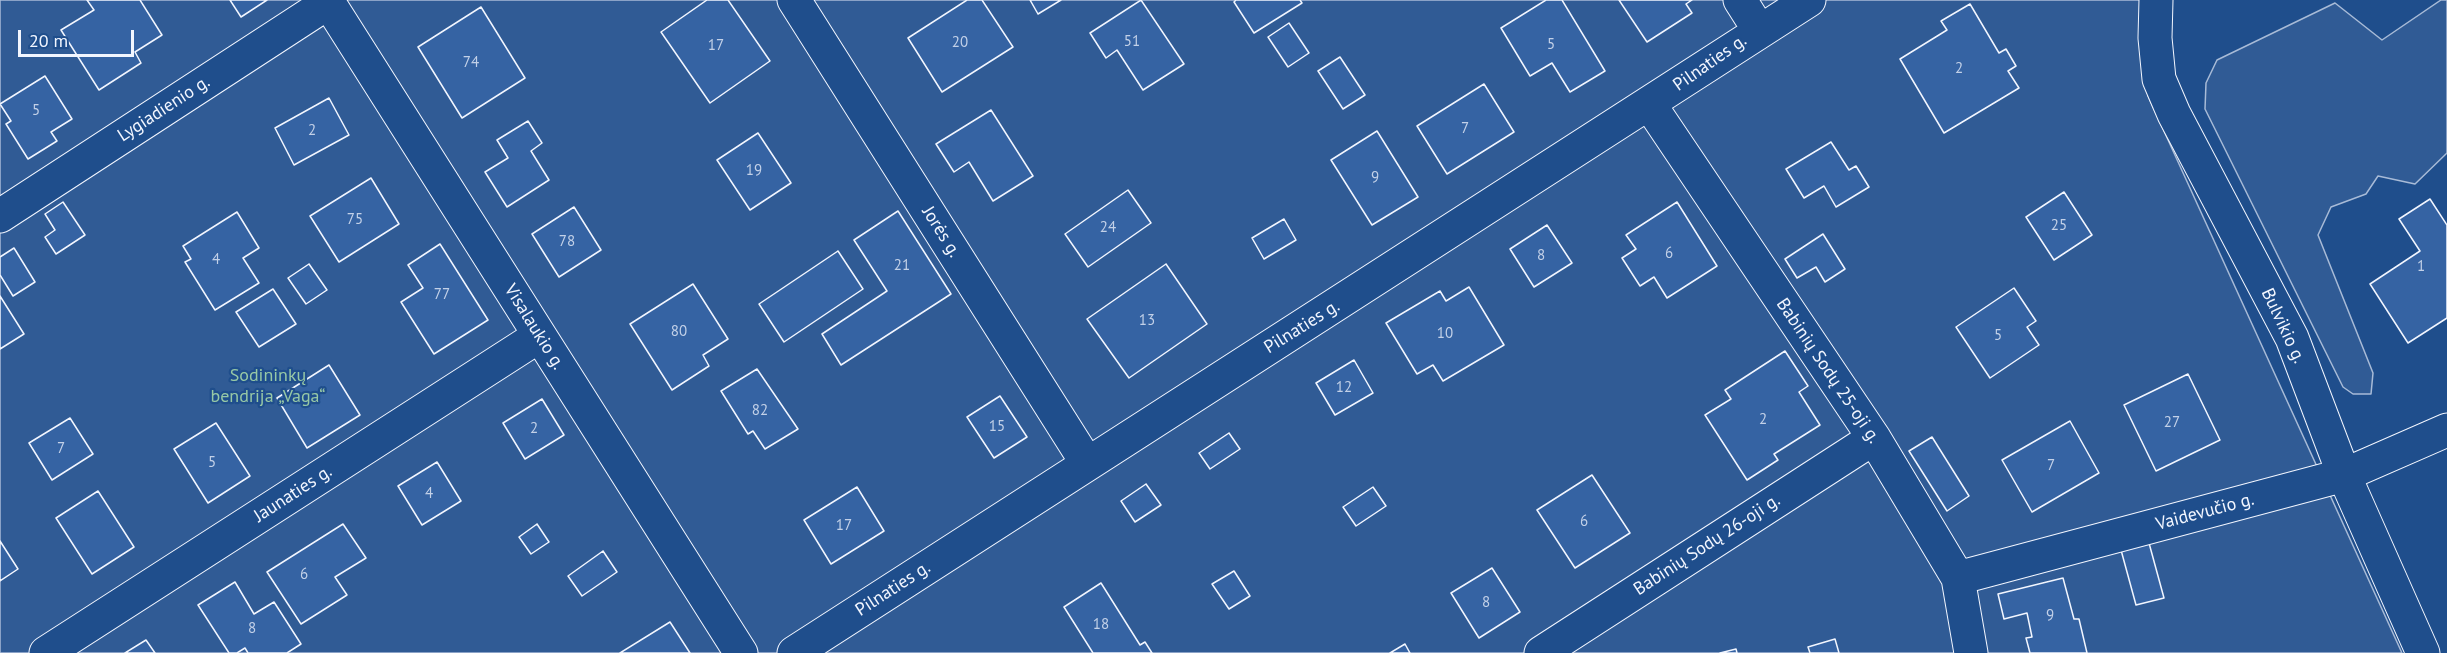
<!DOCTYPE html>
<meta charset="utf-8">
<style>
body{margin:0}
#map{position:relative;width:2447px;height:653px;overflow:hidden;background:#1f4e8c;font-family:"PT Sans",sans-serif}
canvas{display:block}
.scale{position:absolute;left:18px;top:30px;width:116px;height:27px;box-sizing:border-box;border:3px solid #f2f6ff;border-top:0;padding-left:8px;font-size:18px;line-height:21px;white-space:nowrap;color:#f2f6ff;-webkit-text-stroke:4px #1f4e8c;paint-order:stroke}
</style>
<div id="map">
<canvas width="2447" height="653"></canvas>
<div class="scale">20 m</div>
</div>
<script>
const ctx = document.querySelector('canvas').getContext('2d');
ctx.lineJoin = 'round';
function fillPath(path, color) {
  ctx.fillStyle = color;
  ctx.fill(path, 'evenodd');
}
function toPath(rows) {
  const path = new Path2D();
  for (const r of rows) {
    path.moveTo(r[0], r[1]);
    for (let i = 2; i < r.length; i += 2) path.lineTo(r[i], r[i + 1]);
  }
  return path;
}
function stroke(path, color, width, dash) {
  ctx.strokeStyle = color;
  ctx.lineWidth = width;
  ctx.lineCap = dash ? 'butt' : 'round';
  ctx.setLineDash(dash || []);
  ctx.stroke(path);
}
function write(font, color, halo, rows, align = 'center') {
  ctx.font = font + ' "PT Sans",sans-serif';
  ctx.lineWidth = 4.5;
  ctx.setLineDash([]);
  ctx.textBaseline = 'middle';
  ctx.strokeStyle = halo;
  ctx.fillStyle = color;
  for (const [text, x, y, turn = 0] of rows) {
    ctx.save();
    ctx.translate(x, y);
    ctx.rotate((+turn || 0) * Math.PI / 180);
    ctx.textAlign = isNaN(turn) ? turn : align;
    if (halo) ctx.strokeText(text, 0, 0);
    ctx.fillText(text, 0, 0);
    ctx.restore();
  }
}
const green = toPath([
 [0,0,2144,0,2148,96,2402,653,0,653,0,0],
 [2441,0,2447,0,2447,153,2415,184,2378,176,2366,194,2331,207,2318,235,2373,373,2371,394,2353,394,2343,387,2205,109,2206,83,2217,60,2335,3,2382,40,2441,0]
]);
const building = toPath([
 [87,0,140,0,162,35,135,52,141,63,99,90,61,30,94,10,87,0],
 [230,0,267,0,241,17,230,0],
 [707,0,728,0,770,61,710,103,661,32,707,0],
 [967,0,982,0,1013,47,942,92,908,38,967,0],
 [1030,0,1061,0,1038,14,1030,0],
 [1141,0,1184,64,1143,90,1117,50,1106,58,1090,33,1141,0],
 [1236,0,1300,0,1302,3,1254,33,1234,2,1236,0],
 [1546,0,1562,0,1605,71,1570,92,1552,63,1530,76,1501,28,1546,0],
 [1619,0,1692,0,1686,4,1692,13,1647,42,1619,0],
 [1970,4,1999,53,2006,49,2016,66,2008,71,2019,88,1944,133,1900,59,1947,30,1941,21,1970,4],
 [481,7,525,78,462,118,418,47,481,7],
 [1289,23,1309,53,1288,67,1268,37,1289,23],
 [1340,57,1365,95,1343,109,1318,71,1340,57],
 [45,76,72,119,51,132,57,141,28,159,6,124,11,121,0,104,45,76],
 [1484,84,1514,132,1447,174,1417,126,1484,84],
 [329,98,349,135,294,165,275,128,329,98],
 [991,110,1033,176,993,201,969,162,954,172,936,144,991,110],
 [528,121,542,143,531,151,549,180,507,207,485,172,508,158,497,140,528,121],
 [1377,131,1418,197,1372,225,1331,160,1377,131],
 [758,133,791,183,750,210,717,160,758,133],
 [1831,142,1849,170,1856,166,1869,187,1836,207,1824,186,1804,198,1786,169,1831,142],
 [371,178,399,224,339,262,310,216,371,178],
 [1128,190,1151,223,1088,267,1065,234,1128,190],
 [2064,192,2092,235,2054,260,2026,217,2064,192],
 [2430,199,2447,225,2447,318,2408,343,2370,284,2420,251,2399,219,2430,199],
 [63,202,85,235,56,254,45,237,55,230,45,214,63,202],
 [1677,202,1717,266,1667,298,1654,277,1640,286,1622,258,1636,249,1626,235,1677,202],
 [574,207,601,250,559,277,532,234,574,207],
 [898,211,951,294,841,365,822,334,887,291,854,240,898,211],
 [237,212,259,248,243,258,259,283,215,310,185,262,191,259,183,246,237,212],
 [1284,219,1296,240,1264,259,1252,238,1284,219],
 [1547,225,1572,263,1534,287,1510,249,1547,225],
 [1823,234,1845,269,1825,282,1816,267,1797,278,1785,259,1823,234],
 [440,244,488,320,434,354,401,302,423,288,408,265,440,244],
 [14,248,35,282,13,296,0,275,0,257,14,248],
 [838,251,863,289,784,342,759,304,838,251],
 [309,264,327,290,306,304,288,278,309,264],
 [1166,264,1207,324,1129,378,1087,319,1166,264],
 [693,284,728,339,703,355,709,366,672,390,630,324,693,284],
 [1469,287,1504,345,1443,381,1433,365,1417,374,1386,323,1440,291,1446,301,1469,287],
 [2014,288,2036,321,2027,327,2039,345,1990,378,1956,327,2014,288],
 [273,289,296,324,259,347,236,312,273,289],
 [0,296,24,334,0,349,0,296],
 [1785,351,1808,386,1799,392,1820,425,1774,454,1778,460,1747,480,1705,415,1731,399,1725,390,1785,351],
 [1354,360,1373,393,1335,415,1316,383,1354,360],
 [329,365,360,415,307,448,277,398,329,365],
 [757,369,798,429,765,449,753,431,748,434,721,391,757,369],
 [2188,374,2220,440,2156,471,2124,405,2188,374],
 [1000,396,1027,437,994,458,967,417,1000,396],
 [542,399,564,435,525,459,503,423,542,399],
 [70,418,93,454,52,480,29,443,70,418],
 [2070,421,2099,473,2032,512,2002,460,2070,421],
 [216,423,250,476,208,503,174,449,216,423],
 [1229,433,1240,449,1210,469,1199,453,1229,433],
 [1932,437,1969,496,1947,511,1909,451,1932,437],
 [437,462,461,501,422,525,398,486,437,462],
 [1592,475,1630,533,1575,568,1537,510,1592,475],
 [1146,484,1161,505,1135,522,1121,501,1146,484],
 [857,487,884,531,831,564,804,520,857,487],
 [1373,487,1386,506,1356,526,1343,507,1373,487],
 [98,491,134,547,92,574,56,518,98,491],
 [343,524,366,558,335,577,347,595,301,624,267,572,343,524],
 [537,524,549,542,531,554,519,537,537,524],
 [0,541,18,569,0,581,0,541],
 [2149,543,2164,598,2136,605,2121,550,2149,543],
 [603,551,617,572,582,596,568,576,603,551],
 [1492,568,1520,612,1479,638,1451,593,1492,568],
 [1234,571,1250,596,1229,609,1212,584,1234,571],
 [2063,578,2074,619,2079,619,2087,653,2030,653,2026,638,2032,637,2027,613,2004,619,1998,594,2063,578],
 [235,582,254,614,274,602,301,644,287,653,248,653,245,648,237,653,229,653,198,605,235,582],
 [1101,583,1140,645,1145,642,1152,653,1093,653,1064,607,1101,583],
 [670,622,690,653,620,653,670,622],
 [1835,639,1839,653,1810,653,1808,647,1835,639],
 [146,640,155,653,125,653,146,640],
 [1405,644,1410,653,1390,653,1405,644],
 [1736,649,1737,653,1720,653,1736,649]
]);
const minor = toPath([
 [327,0,741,653],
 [794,0,1087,463],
 [1740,0,1759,30],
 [2156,0,2155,38,2159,79,2174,114,2292,338,2344,475,2423,653],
 [1650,105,1874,438,1958,578,1971,653],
 [0,216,329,2],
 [1958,578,2344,475,2447,430],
 [46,653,539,336],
 [794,653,1809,0],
 [1541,653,1874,438]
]);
const numberNames = [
 ["51",1132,42],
 ["20",960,43],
 ["5",1551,45],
 ["17",716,46],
 ["74",471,63],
 ["2",1959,69],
 ["5",36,111],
 ["7",1465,129],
 ["2",312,131],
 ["19",754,171],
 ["9",1375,178],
 ["75",355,220],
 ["25",2059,226],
 ["24",1108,228],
 ["78",567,242],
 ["6",1669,254],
 ["8",1541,256],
 ["4",216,260],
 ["21",902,266],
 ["1",2421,267],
 ["77",442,295],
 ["13",1147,321],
 ["80",679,332],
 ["10",1445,334],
 ["5",1998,336],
 ["12",1344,388],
 ["82",760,411],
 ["2",1763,420],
 ["27",2172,423],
 ["15",997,427],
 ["2",534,429],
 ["7",61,449],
 ["5",212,463],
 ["7",2051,466],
 ["4",429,494],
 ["6",1584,522],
 ["17",844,526],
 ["6",304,575],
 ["8",1486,603],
 ["9",2050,616],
 ["18",1101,625],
 ["8",252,629]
];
const streetNames = [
 ["Pilnaties g.",1710,63,-35],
 ["Lygiadienio g.",164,109,-33],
 ["Jorės g.",941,232,58],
 ["Bulvikio g.",2283,326,65],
 ["Visalaukio g.",534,327,58],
 ["Pilnaties g.",1302,327,-32],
 ["Babinių Sodų 25-oji g.",1828,371,56],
 ["Jaunaties g.",293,494,-33],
 ["Vaidevučio g.",2205,512,-15],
 ["Babinių Sodų 26-oji g.",1707,545,-33],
 ["Pilnaties g.",893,589,-33]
];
const parkNames = [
 ["Sodininkų",268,376],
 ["bendrija „Vaga“",268,397]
];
fillPath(green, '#305b95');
stroke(green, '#a8bbd7', 1.5);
fillPath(building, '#3563a3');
stroke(building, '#f2f6ff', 1.5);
stroke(minor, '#f2f6ff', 35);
stroke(minor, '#1f4e8c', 33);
write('15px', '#c3d1e8', null, numberNames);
write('18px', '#f2f6ff', '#1f4e8c', streetNames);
write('18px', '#97c8a6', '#1f4e8c', parkNames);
</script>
